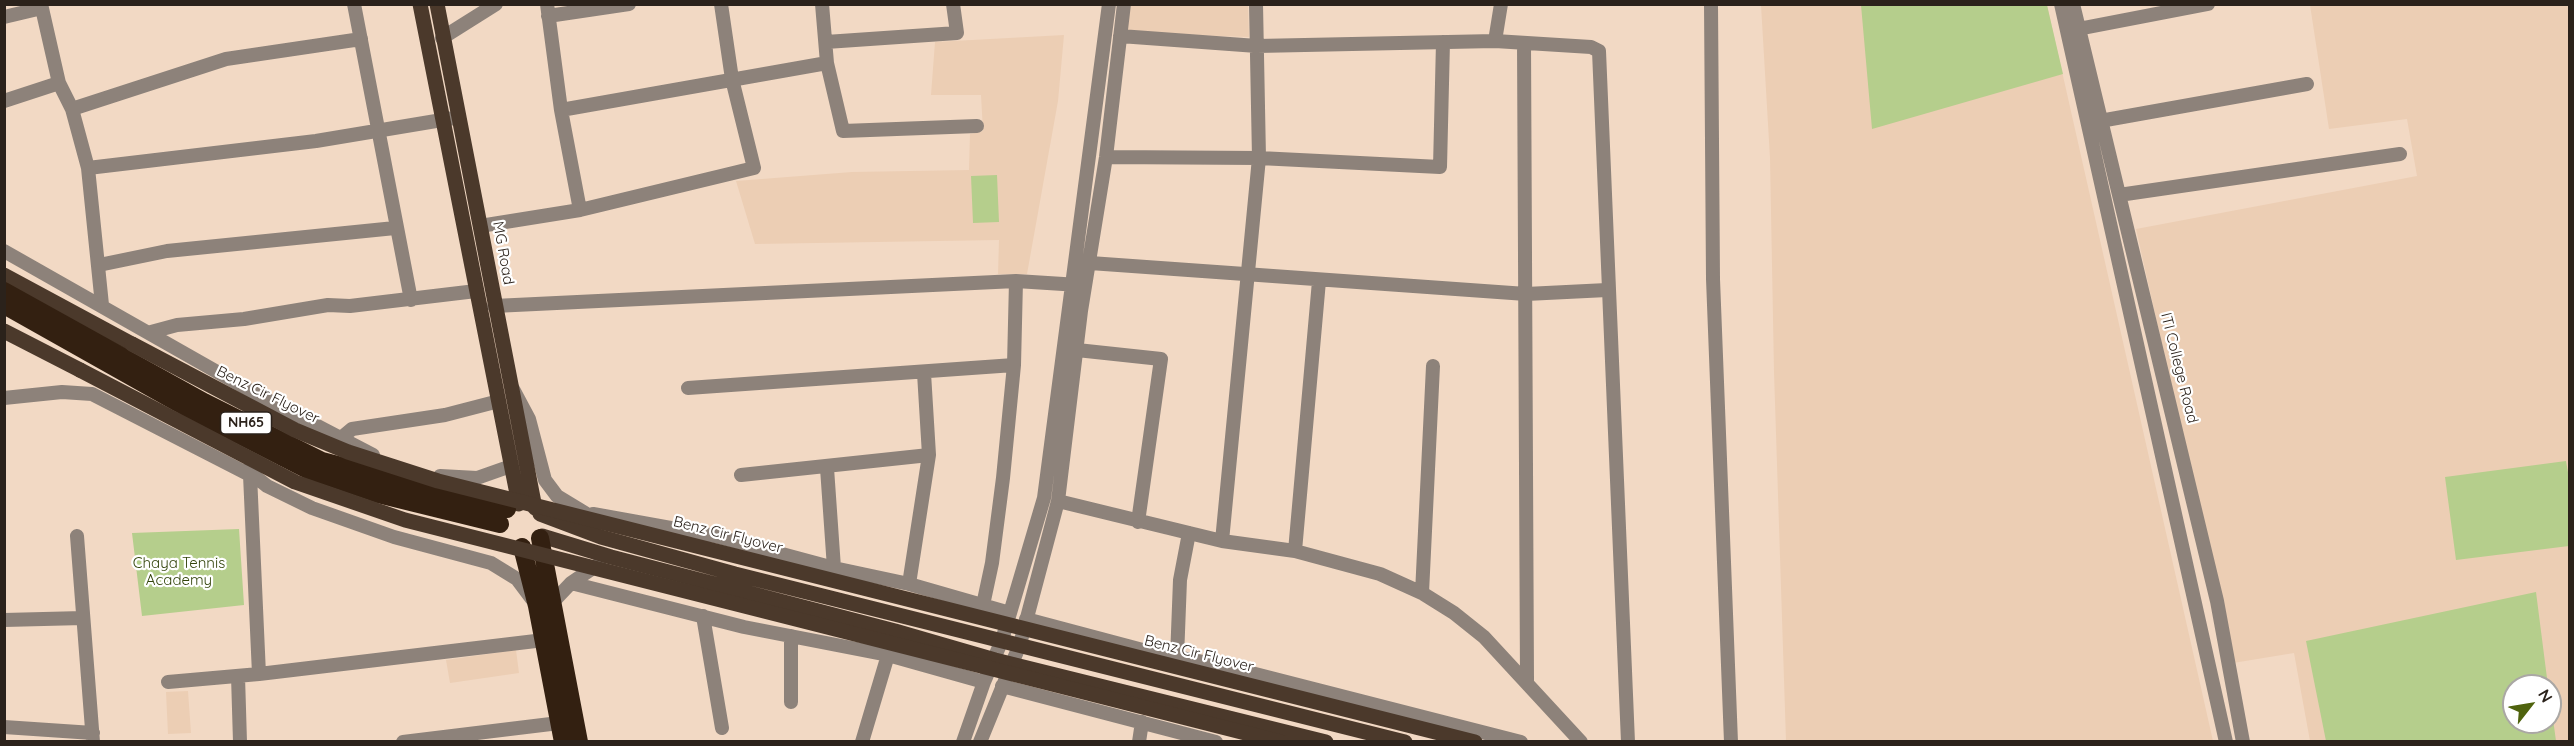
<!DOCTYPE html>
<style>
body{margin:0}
#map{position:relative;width:2574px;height:746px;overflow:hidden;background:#f2d9c4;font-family:Quicksand,sans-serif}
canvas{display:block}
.frame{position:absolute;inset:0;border:6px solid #2b221b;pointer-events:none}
.north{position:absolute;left:2502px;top:674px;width:60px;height:60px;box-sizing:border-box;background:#fff;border:2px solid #aaa7a4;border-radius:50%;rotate:59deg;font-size:16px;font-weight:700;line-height:24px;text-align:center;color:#2b221b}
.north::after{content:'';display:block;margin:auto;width:21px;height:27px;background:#4f630e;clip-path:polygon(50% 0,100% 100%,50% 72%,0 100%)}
</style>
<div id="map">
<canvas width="2574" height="746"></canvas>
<div class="frame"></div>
<div class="north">N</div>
</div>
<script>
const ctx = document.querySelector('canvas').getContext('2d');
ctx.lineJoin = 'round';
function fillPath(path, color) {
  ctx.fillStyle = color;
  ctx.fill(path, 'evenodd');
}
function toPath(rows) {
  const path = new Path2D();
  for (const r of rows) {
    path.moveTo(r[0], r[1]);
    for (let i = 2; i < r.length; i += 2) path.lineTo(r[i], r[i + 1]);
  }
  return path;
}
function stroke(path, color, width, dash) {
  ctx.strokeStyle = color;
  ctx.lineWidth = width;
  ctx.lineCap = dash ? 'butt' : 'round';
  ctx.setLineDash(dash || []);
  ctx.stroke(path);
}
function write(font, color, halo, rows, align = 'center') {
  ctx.font = font + ' Quicksand,sans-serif';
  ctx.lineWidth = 4.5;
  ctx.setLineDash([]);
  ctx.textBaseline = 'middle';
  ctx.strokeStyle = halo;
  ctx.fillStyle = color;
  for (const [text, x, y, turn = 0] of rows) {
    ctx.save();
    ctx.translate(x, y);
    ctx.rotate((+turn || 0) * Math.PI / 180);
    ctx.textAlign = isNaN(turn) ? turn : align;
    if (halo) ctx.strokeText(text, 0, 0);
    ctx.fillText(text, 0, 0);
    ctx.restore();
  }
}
const built = toPath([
 [1128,5,1248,5,1249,37,1124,33],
 [1761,5,2047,5,2213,741,1786,741,1774,372,1770,158],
 [2310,5,2569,5,2569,741,2310,741,2294,653,2233,663,2136,229,2417,176,2407,119,2329,129],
 [2514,686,2550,686,2550,722,2514,722],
 [1064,35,1058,101,1027,274,998,274,999,240,755,244,736,181,852,172,969,170,970,134,983,131,981,95,931,95,935,42],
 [516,650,519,673,450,683,446,660],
 [188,691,191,733,168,734,166,692]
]);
const green = toPath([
 [1861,5,2047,5,2063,74,1872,129],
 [997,175,999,222,973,223,971,176],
 [2566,461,2570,484,2569,546,2456,560,2445,477],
 [239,529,244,605,142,616,132,533],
 [2536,592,2548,686,2514,686,2514,722,2550,722,2550,697,2556,741,2326,741,2306,641]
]);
const minor = toPath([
 [41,4,59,83,72,109,88,168,102,305],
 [354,4,411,300],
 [547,4,561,110,580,210],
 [822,4,827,63,843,131,977,126],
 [1711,4,1713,279,1731,742],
 [2061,4,2226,742],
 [2073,4,2217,601,2243,742],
 [548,16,629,4],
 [4,17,42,8],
 [2078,29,2208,4],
 [1120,36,1257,46,1495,41,1591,47,1599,51,1628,742],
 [442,38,496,4],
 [1495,41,1501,4],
 [826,42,957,33,953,4],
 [1524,43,1527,681],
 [4,101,59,83],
 [72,109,226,59,361,39],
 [561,110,827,63],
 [2100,121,2307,84],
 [1106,157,1259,158,1440,167,1443,42],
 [88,168,316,141,454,118],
 [2119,195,2400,154],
 [480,226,580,210,754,168,732,79,721,4],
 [4,251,256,394,373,455],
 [1090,263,1526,294,1607,290],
 [99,265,167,251,395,228],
 [494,306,1016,281,1079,285],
 [151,332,177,325,244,319,328,305,350,306,476,291],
 [1077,350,1161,359,1138,522],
 [688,388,1014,365],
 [513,389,529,419,545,480,557,496,585,513,589,520],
 [4,398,62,392,92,394,250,475,259,674,544,640],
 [340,439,352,429,445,415,499,401],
 [827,468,834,568],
 [247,470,267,486,312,508,394,537,491,563,517,579,532,599],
 [741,475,929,455],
 [440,476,477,478,511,466],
 [1058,501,1222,541,1295,551,1380,574,1422,593,1454,613,1484,637,1581,742],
 [593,514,715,536,834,568,909,584,1010,613],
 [77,536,93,742],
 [1222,541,1259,158,1256,4],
 [1295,551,1319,281],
 [571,583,744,627,888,655,984,682],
 [909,584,929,455,924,373],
 [1422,593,1433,366],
 [553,602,571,583,599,564],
 [983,605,992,563,1003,478,1014,365,1016,281],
 [703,616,722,728],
 [1026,619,1154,653,1224,666,1521,742],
 [4,620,83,618],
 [1177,658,1180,580,1189,533],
 [238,676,240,742],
 [168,682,259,674],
 [1002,686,1216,742],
 [791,702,791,636],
 [4,727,93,733],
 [403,742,559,723],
 [862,742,888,655],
 [963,742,984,682,1002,640,1044,498,1109,4],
 [980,742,1020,644,1058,501,1081,311,1106,157,1124,4],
 [1139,742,1142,722]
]);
const major = toPath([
 [420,4,519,504],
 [437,4,535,508],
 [4,275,132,344],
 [4,331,80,370],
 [540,514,601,537,735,574,1405,742],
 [542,536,611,557,895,631,995,660,1326,742]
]);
const highway = toPath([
 [4,291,204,402,322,461,507,509],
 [4,305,194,412,308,470,378,494,500,524],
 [540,538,579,742],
 [522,547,537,606,563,742]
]);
const majorBridge = toPath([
 [132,344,295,430,348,452,438,481,1475,742],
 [80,370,295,482,405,520,1281,742]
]);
const shields = [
 [246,423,51]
];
const shieldNames = [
 ["NH65",246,423]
];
const streetNames = [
 ["MG Road",503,253,80],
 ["ITI College Road",2179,368,76],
 ["Benz Cir Flyover",268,395,26],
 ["Benz Cir Flyover",728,535,14],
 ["Benz Cir Flyover",1199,654,14]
];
const parkNames = [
 ["Chaya Tennis",179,563],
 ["Academy",179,580]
];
fillPath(built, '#ecceb4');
fillPath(green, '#b5ce8c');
stroke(minor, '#8d827a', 14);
stroke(major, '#4b392b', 15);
stroke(highway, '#332011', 18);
stroke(majorBridge, '#4b392b', 15);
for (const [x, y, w] of shields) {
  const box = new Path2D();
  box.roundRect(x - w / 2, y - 11, w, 22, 4.5);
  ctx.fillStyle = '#fff';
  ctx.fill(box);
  stroke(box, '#2b221b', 1.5);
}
write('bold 14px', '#2b221b', null, shieldNames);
write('15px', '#2b221b', '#fff', streetNames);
write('15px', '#33440b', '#fff', parkNames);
</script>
